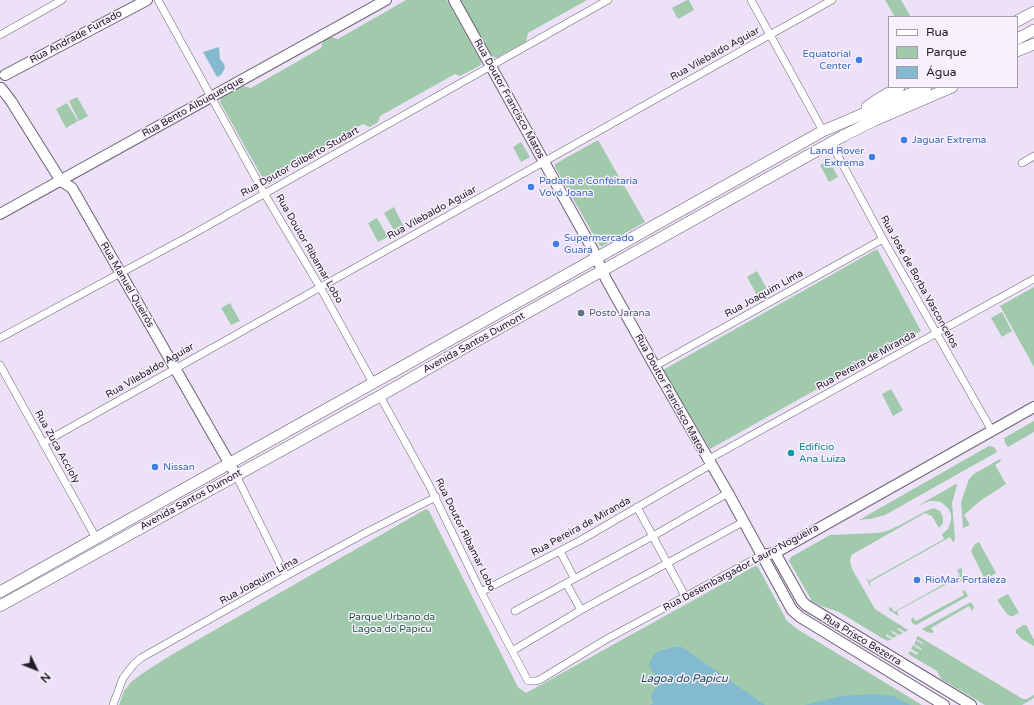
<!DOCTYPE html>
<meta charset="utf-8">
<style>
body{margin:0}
#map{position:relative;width:1034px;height:705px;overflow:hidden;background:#ede1f7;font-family:"Varela Round",sans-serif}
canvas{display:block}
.legend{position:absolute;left:888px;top:16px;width:130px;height:72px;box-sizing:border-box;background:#f8f0fe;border:1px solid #a49da8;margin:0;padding:5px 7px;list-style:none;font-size:12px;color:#252028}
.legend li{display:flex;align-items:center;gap:8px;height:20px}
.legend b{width:20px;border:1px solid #a49da8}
.north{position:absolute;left:16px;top:649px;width:40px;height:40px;-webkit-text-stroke:3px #f8f0fe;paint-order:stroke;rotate:133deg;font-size:11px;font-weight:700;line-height:16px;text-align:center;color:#252028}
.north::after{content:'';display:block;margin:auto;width:14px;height:18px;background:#252028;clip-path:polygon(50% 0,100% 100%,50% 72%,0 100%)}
</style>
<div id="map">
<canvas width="1034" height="705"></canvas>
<ul class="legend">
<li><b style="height:5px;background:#fff"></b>Rua</li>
<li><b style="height:11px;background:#a0caab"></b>Parque</li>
<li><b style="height:11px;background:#84bad0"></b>Água</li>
</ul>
<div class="north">N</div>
</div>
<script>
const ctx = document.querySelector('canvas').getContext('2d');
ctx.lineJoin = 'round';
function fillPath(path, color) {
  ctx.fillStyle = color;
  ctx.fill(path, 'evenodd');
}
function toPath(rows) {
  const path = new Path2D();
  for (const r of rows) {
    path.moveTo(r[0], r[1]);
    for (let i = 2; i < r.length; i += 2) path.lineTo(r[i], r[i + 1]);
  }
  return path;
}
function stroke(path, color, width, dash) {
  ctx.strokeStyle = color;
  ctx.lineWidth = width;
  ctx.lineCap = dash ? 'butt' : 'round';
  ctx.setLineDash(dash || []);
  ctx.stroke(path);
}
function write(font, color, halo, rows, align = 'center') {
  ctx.font = font + ' "Varela Round",sans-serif';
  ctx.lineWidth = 3;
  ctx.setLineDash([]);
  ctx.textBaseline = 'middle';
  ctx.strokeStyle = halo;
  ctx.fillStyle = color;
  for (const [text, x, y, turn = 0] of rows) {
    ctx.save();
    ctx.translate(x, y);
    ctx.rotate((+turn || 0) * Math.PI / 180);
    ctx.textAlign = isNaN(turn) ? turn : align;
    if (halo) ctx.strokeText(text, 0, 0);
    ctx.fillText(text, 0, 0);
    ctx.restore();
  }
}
const green = toPath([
 [406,0,447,0,481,61,481,65,460,76,455,74,380,116,378,122,370,127,363,124,289,166,286,174,269,184,266,184,220,102,221,98,243,86,251,88,321,48,323,41,331,37,338,39],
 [460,0,587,0,528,33,526,42,496,58,492,56,490,54],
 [687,0,689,0,694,10,678,19,672,8],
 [885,0,901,0,911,17,895,17],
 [77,97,88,116,79,121,69,101],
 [67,103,78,121,66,128,56,109],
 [598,140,645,222,603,246,600,246,555,167,555,164],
 [521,142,530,157,521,162,513,147],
 [829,160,838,177,829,182,820,165],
 [394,207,404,227,395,232,384,213],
 [377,218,388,237,378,242,368,223],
 [877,249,921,331,710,449,663,370],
 [757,271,768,291,758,297,747,277],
 [1034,287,1034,367,1000,306],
 [230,303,240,321,231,325,221,308],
 [1002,312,1012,331,1002,337,991,318],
 [891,389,903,410,893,416,882,394],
 [1034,421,1034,432,1008,447,1005,443,1004,438],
 [989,446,994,447,997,452,885,515,870,519,859,520],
 [1000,459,1001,461,995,465,1006,484,980,501,964,515,970,525,963,528,961,502,969,479,974,474],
 [956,484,957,485,952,503,955,540,953,542,950,537,870,582,871,588,866,577,869,581,944,539,942,534,948,529,951,520,951,514,948,508,941,502,934,501,929,501,920,505,919,505],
 [934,508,940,511,943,517,943,523,939,528,932,516,925,513,853,554,851,556,850,562,852,569,875,609,908,630,905,632,898,628,897,629,903,633,899,635,892,631,891,632,897,636,893,638,886,634,886,636,892,639,887,641,839,612,821,606,812,601,789,561,791,557,830,535,878,533,887,531,900,525,926,511],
 [426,509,429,511,518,687,526,693,755,566,758,567,787,621,797,629,922,705,119,705,124,691,132,681,149,669,173,654],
 [979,542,996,573,985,580,971,551,974,545],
 [962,568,962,580,961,582,958,578,897,611,899,616,889,610,889,608,891,607,894,612,960,575,957,570],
 [962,590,965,591,968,596,916,625,912,623,911,620,913,617,916,621,964,595],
 [1008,594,1019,613,1013,616,1010,616,1007,614,997,600],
 [971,602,974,607,972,611,969,606,931,628,934,632,931,633,927,632,922,629],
 [1023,625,1026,625,1034,640,1034,646,1022,639,1016,633,1016,630],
 [918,636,1023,699,1027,699,1034,695,1034,698,1022,705,985,705,941,679,937,671,908,654,910,651,917,655,918,653,911,649,913,645,921,650,922,649,914,644,916,640,922,644,923,643,916,639]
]);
const water = toPath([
 [219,47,220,59,224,64,225,68,221,75,217,77,203,52],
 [676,647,682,647,765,705,650,705,653,703,651,696,658,684,657,678,650,668,649,663,654,654,662,650],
 [876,694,893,696,911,705,805,705,841,696]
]);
const street = toPath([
 [158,0,264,193,320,287,373,383],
 [751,0,823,131],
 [0,35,62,0],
 [831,143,884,241,992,431],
 [1022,163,1034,156],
 [0,338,193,234,608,0],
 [0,365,96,538],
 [655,366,883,239],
 [380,396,429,485,481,592,528,681,536,681,541,679,605,640,762,555],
 [43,443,832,0],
 [707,460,1034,279],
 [236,475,286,576],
 [637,507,685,596],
 [560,551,574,578],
 [566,583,581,610],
 [481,592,581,540,710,465],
 [515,611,653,536,728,493],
 [512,651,581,610,743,522],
 [113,705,123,678,134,664,141,658,286,576,367,532,436,497]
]);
const secondary = toPath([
 [454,0,593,250,606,279,658,372,728,493,792,610,800,617,944,705],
 [5,75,147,0],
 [1,88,11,101,61,181,72,188,236,475],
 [0,214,386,0],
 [775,553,802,601,806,605,971,705],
 [762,555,775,553,1034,407]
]);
const primary = toPath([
 [1017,21,1034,12],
 [1017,39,1034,30],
 [1017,51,1034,44],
 [867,107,877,100,899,87],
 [0,592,823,131,926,87],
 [0,606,380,396,471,344,843,136,873,121,952,87]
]);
const markers = [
 [859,60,4,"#3f7fe0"],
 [904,140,4,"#3f7fe0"],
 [872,157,4,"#3f7fe0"],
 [531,187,4,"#3f7fe0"],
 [556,244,4,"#3f7fe0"],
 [581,313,4,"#5c6f8a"],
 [791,453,4,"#0f9aa8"],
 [155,467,4,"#3f7fe0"],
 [917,580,4,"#3f7fe0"]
];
const streetNames = [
 ["Rua Andrade Furtado",76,37,-28],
 ["Rua Vilebaldo Aguiar",715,54,-29],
 ["Rua Doutor Francisco Matos",509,99,61],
 ["Rua Bento Albuquerque",193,107,-29],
 ["Rua Doutor Gilberto Studart",300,162,-29],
 ["Rua Vilebaldo Aguiar",432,213,-29],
 ["Rua Doutor Ribamar Lobo",309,249,60],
 ["Rua José de Borba Vasconcelos",919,282,61],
 ["Rua Manuel Queirós",127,285,60],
 ["Rua Joaquim Lima",764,294,-29],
 ["Avenida Santos Dumont",474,343,-29],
 ["Rua Pereira de Miranda",866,361,-29],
 ["Rua Vilebaldo Aguiar",150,371,-30],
 ["Rua Doutor Francisco Matos",670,394,61],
 ["Rua Zuca Accioly",57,447,61],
 ["Avenida Santos Dumont",191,500,-29],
 ["Rua Pereira de Miranda",581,527,-29],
 ["Rua Doutor Ribamar Lobo",465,535,64],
 ["Rua Desembargador Lauro Nogueira",741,568,-28],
 ["Rua Joaquim Lima",259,581,-29],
 ["Rua Prisco Bezerra",862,640,31]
];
const shopNames = [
 ["Equatorial",851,54,"right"],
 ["Center",851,66,"right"],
 ["Jaguar Extrema",912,140],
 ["Land Rover",864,151,"right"],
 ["Extrema",864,163,"right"],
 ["Padaria e Confeitaria",539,181],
 ["Vovó Joana",539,193],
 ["Supermercado",564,238],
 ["Guará",564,250],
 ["Nissan",163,467],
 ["RioMar Fortaleza",925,580]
];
const serviceNames = [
 ["Posto Jarana",589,313]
];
const cultureNames = [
 ["Edifício",799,447],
 ["Ana Luiza",799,459]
];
const parkNames = [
 ["Parque Urbano da",392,617],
 ["Lagoa do Papicu",392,629]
];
const waterNames = [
 ["Lagoa do Papicu",684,679]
];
fillPath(green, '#a0caab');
fillPath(water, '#84bad0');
stroke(street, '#6c6275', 8);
stroke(secondary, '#6c6275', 12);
stroke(primary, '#6c6275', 12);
stroke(street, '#fff', 7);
stroke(secondary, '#fff', 10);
stroke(primary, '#fff', 11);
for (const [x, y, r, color] of markers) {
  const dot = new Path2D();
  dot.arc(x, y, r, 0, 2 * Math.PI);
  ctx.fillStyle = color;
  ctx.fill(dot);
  stroke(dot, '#f8f0fe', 1.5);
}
write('10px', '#252028', '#f8f0fe', streetNames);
write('10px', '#366cbe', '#f8f0fe', shopNames, 'left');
write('10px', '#4e5e75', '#f8f0fe', serviceNames, 'left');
write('10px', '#0d838f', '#f8f0fe', cultureNames, 'left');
write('10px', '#1a5e36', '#f8f0fe', parkNames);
write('italic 11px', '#174656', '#f8f0fe', waterNames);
</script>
